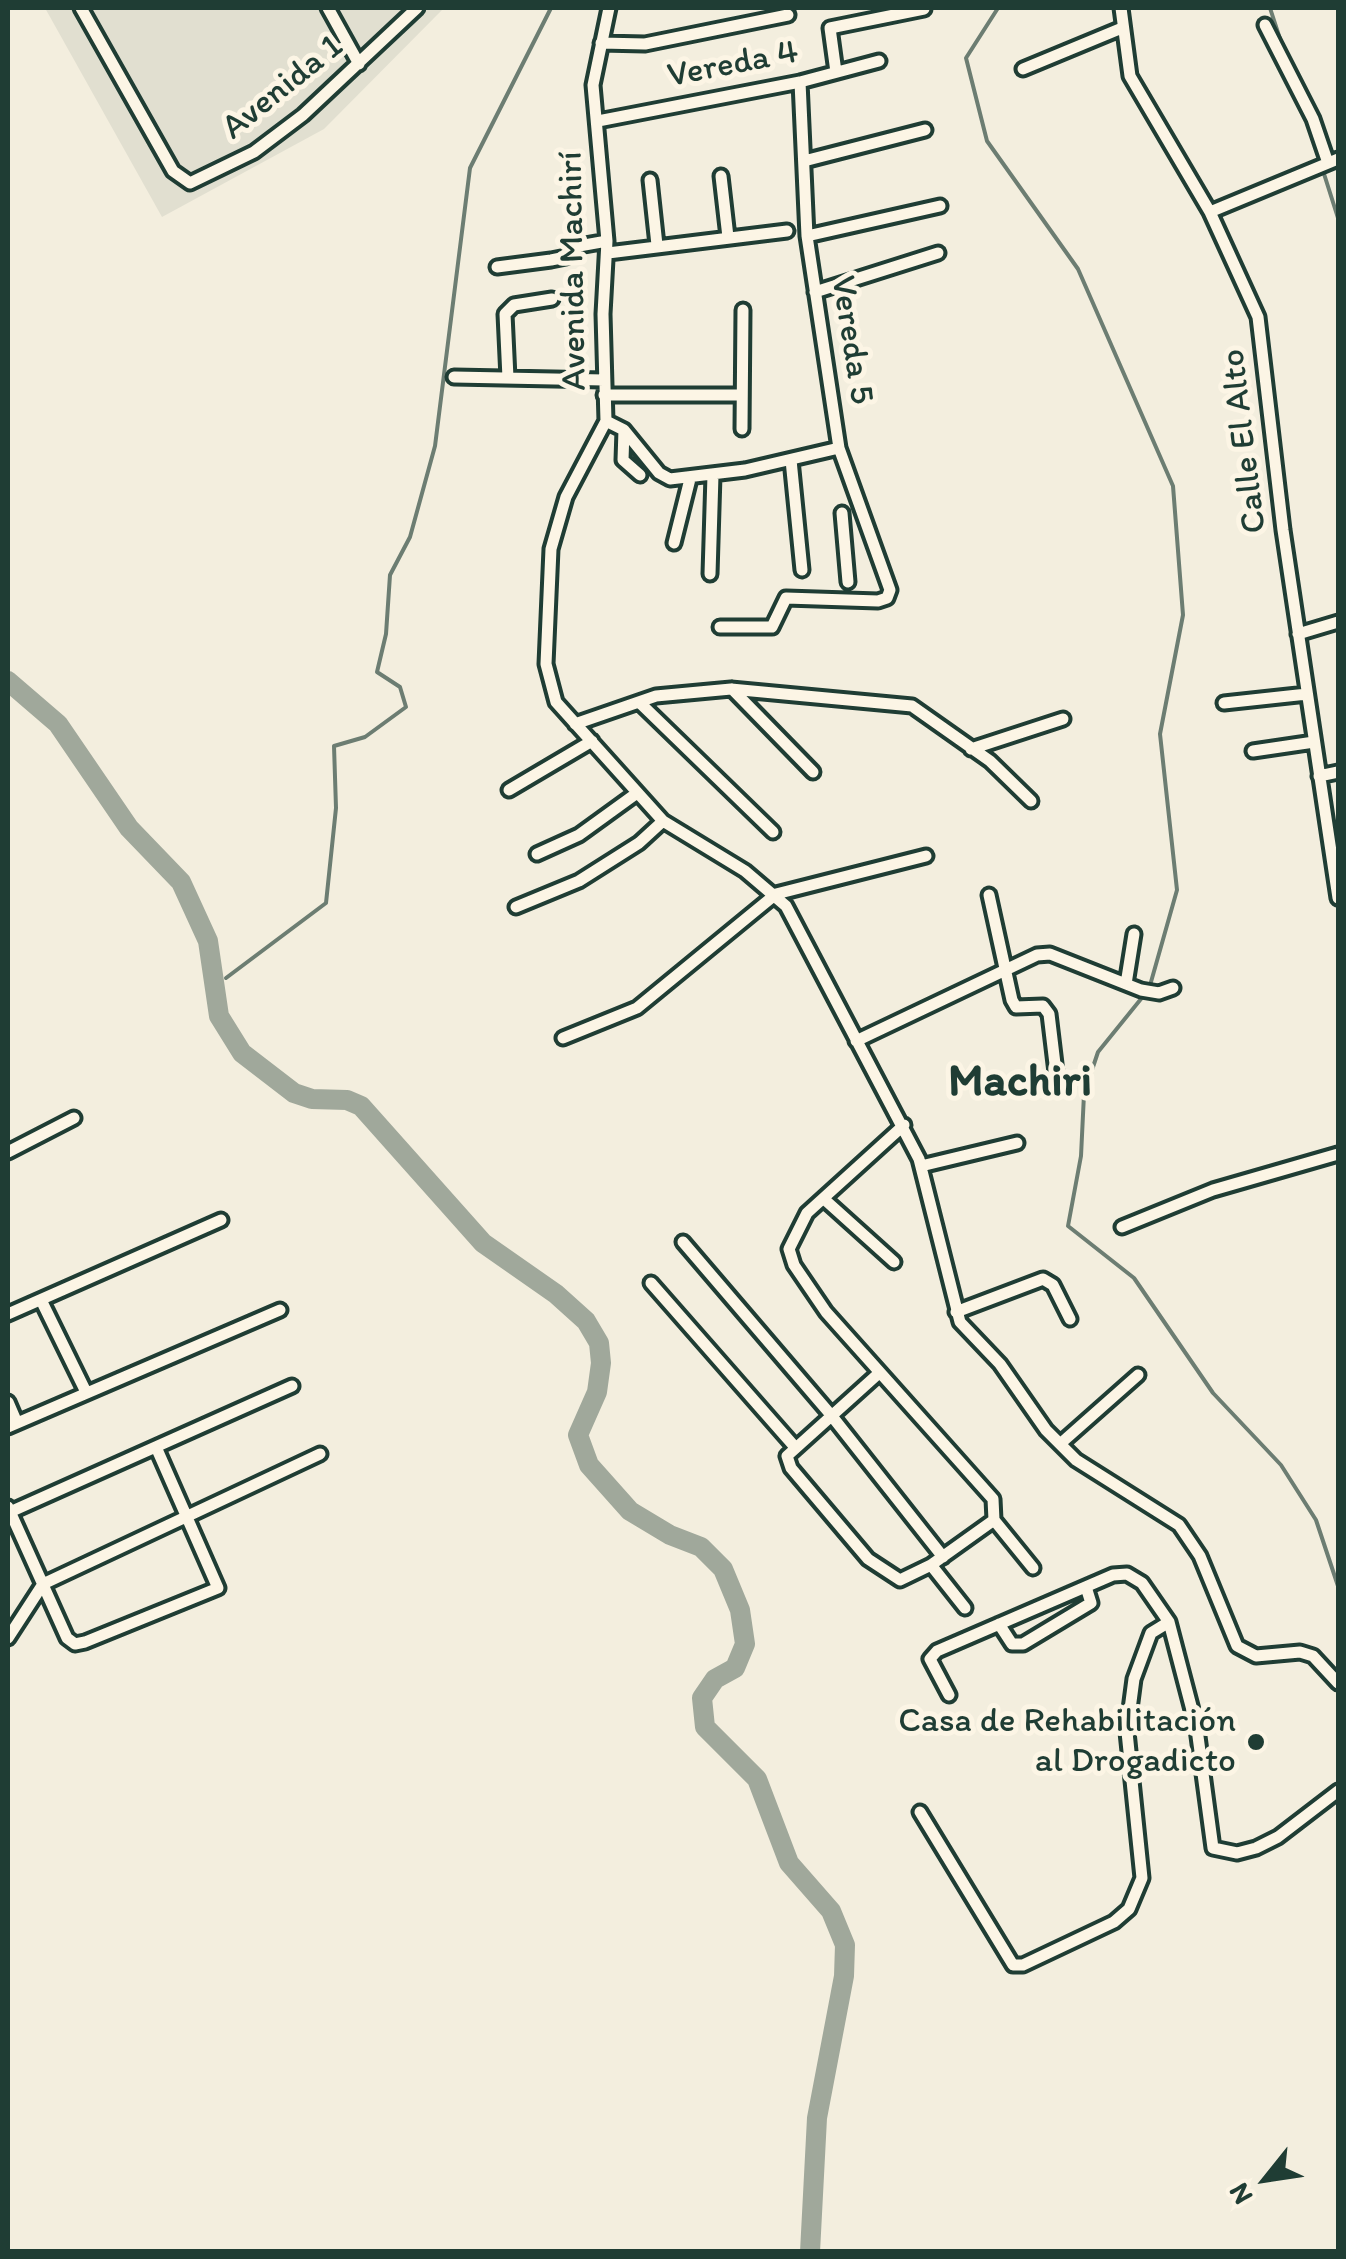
<!DOCTYPE html>
<meta charset="utf-8">
<style>
body{margin:0}
#map{position:relative;width:1346px;height:2259px;overflow:hidden;background:#f3eede;font-family:Itim,sans-serif}
canvas{display:block}
.frame{position:absolute;inset:0;border:10px solid #1f3d34;pointer-events:none}
.north{position:absolute;left:1216px;top:2129px;width:100px;height:100px;-webkit-text-stroke:8px #fcf5e5;paint-order:stroke;rotate:240deg;font-size:28px;font-weight:700;line-height:40px;text-align:center;color:#1f3d34}
.north::after{content:'';display:block;margin:auto;width:35px;height:45px;background:#1f3d34;clip-path:polygon(50% 0,100% 100%,50% 72%,0 100%)}
</style>
<div id="map">
<canvas width="1346" height="2259"></canvas>
<div class="frame"></div>
<div class="north">N</div>
</div>
<script>
const ctx = document.querySelector('canvas').getContext('2d');
ctx.lineJoin = 'round';
function fillPath(path, color) {
  ctx.fillStyle = color;
  ctx.fill(path, 'evenodd');
}
function toPath(rows) {
  const path = new Path2D();
  for (const r of rows) {
    path.moveTo(r[0], r[1]);
    for (let i = 2; i < r.length; i += 2) path.lineTo(r[i], r[i + 1]);
  }
  return path;
}
function stroke(path, color, width, dash) {
  ctx.strokeStyle = color;
  ctx.lineWidth = width;
  ctx.lineCap = dash ? 'butt' : 'round';
  ctx.setLineDash(dash || []);
  ctx.stroke(path);
}
function write(font, color, halo, rows, align = 'center') {
  ctx.font = font + ' Itim,sans-serif';
  ctx.lineWidth = 10;
  ctx.setLineDash([]);
  ctx.textBaseline = 'middle';
  ctx.strokeStyle = halo;
  ctx.fillStyle = color;
  for (const [text, x, y, turn = 0] of rows) {
    ctx.save();
    ctx.translate(x, y);
    ctx.rotate((+turn || 0) * Math.PI / 180);
    ctx.textAlign = isNaN(turn) ? turn : align;
    if (halo) ctx.strokeText(text, 0, 0);
    ctx.fillText(text, 0, 0);
    ctx.restore();
  }
}
const built = toPath([
 [45,8,444,8,324,129,162,217]
]);
const stream = toPath([
 [998,8,966,58,987,141,1078,269,1173,486,1183,615,1160,734,1177,890,1149,989,1098,1052,1084,1094,1081,1156,1068,1226,1134,1278,1213,1393,1281,1465,1316,1520,1338,1586],
 [1270,8,1284,51],
 [1306,117,1338,218],
 [226,978,326,903,336,808,334,746,365,737,406,707,400,687,377,672,386,634,390,575,410,537,435,446,470,168,551,8]
]);
const river = toPath([
 [8,681,58,724,129,828,181,882,208,941,219,1016,242,1053,294,1093,312,1099,347,1100,361,1106,483,1243,556,1294,586,1321,599,1343,601,1363,597,1392,578,1435,589,1465,630,1511,670,1535,701,1547,723,1569,740,1610,745,1644,735,1668,715,1679,702,1698,705,1727,757,1779,789,1863,831,1911,845,1945,844,1976,817,2118,810,2252]
]);
const minor = toPath([
 [81,8,173,171,190,183,254,152,303,115,417,8],
 [328,8,359,64],
 [609,8,593,85,607,241,603,314,606,421,566,497,551,549,546,664,556,702,663,821,745,871,786,906,919,1159,960,1322,1000,1364,1046,1430,1076,1460,1179,1525,1200,1556,1237,1646,1256,1656,1300,1652,1313,1656,1338,1683],
 [1121,8,1130,76,1210,212,1258,317,1283,530,1338,898],
 [1265,25,1313,119,1328,163],
 [601,43,645,44,788,15],
 [1023,69,1122,28],
 [836,72,830,28,924,9],
 [598,121,800,82,879,61],
 [804,161,925,130],
 [721,176,728,237],
 [650,180,657,245],
 [1210,212,1338,159],
 [807,236,940,206],
 [608,253,787,231],
 [497,267,551,260,566,257,579,246,607,241],
 [815,292,938,253],
 [454,377,604,380],
 [508,378,505,314,514,305,552,299],
 [604,395,742,395],
 [606,421,624,430,659,473,670,479,745,470,839,448],
 [742,429,743,310],
 [624,430,623,460,640,475],
 [791,460,802,570],
 [842,513,848,582],
 [674,543,690,479],
 [710,574,713,475],
 [720,627,772,627,786,598,878,601,887,598,890,590,839,448,807,236,800,82],
 [1298,634,1338,622],
 [732,689,813,772],
 [639,702,773,832],
 [1224,703,1307,694],
 [575,724,656,696,731,689,912,706,990,761,1031,801],
 [971,749,1063,719],
 [1253,751,1314,742],
 [1319,776,1338,772],
 [509,790,592,741],
 [537,854,579,835,637,793],
 [989,895,1012,1000,1016,1007,1043,1006,1049,1014,1058,1089],
 [516,907,579,881,639,843,663,821],
 [1126,984,1134,934],
 [563,1038,637,1008,776,894,926,856],
 [856,1041,1037,955,1050,954,1141,990,1159,993,1173,988],
 [8,1152,74,1118],
 [921,1166,1017,1143],
 [824,1199,894,1262],
 [1122,1227,1213,1190,1338,1154],
 [683,1242,831,1415,943,1557],
 [651,1283,794,1446],
 [41,1300,86,1392],
 [956,1312,1043,1279,1053,1285,1070,1319],
 [8,1314,221,1220],
 [878,1374,787,1456,791,1468,868,1559,900,1580,931,1565,994,1520,993,1499,826,1312,794,1265,789,1249,807,1213,904,1125],
 [8,1402,17,1423],
 [8,1427,280,1310],
 [1060,1444,1138,1375],
 [8,1507,67,1638,75,1644,85,1642,218,1588,156,1447],
 [10,1512,292,1386],
 [994,1520,1033,1568],
 [931,1565,965,1608],
 [999,1624,1012,1644,1023,1644,1091,1603,1086,1587],
 [8,1638,43,1584,320,1454],
 [949,1695,930,1659,937,1651,1113,1575,1127,1574,1142,1583,1169,1622,1197,1729,1213,1848,1237,1853,1256,1848,1278,1837,1338,1791],
 [920,1812,1013,1965,1023,1965,1114,1922,1129,1909,1142,1878,1127,1732,1134,1679,1151,1633,1169,1622]
]);
const markers = [
 [1256,1742,10,"#1f3d34"]
];
const streetNames = [
 ["Vereda 4",733,65,-11],
 ["Avenida 1",283,88,-39],
 ["Avenida Machirí",574,271,-91],
 ["Vereda 5",851,340,81],
 ["Calle El Alto",1245,441,-97]
];
const poiNames = [
 ["Casa de Rehabilitación",1236,1722],
 ["al Drogadicto",1236,1762]
];
const districtNames = [
 ["Machiri",1020,1084]
];
fillPath(built, '#e1dfd0');
stroke(stream, '#6c7d72', 4);
stroke(river, '#a0a89b', 20);
stroke(minor, '#1f3d34', 19);
stroke(minor, '#fcf5e5', 11);
for (const [x, y, r, color] of markers) {
  const dot = new Path2D();
  dot.arc(x, y, r, 0, 2 * Math.PI);
  ctx.fillStyle = color;
  ctx.fill(dot);
  stroke(dot, '#fcf5e5', 4);
}
write('35px', '#1f3d34', '#fcf5e5', streetNames);
write('35px', '#1f3d34', '#fcf5e5', poiNames, 'right');
write('bold 45px', '#1f3d34', '#fcf5e5', districtNames);
</script>
